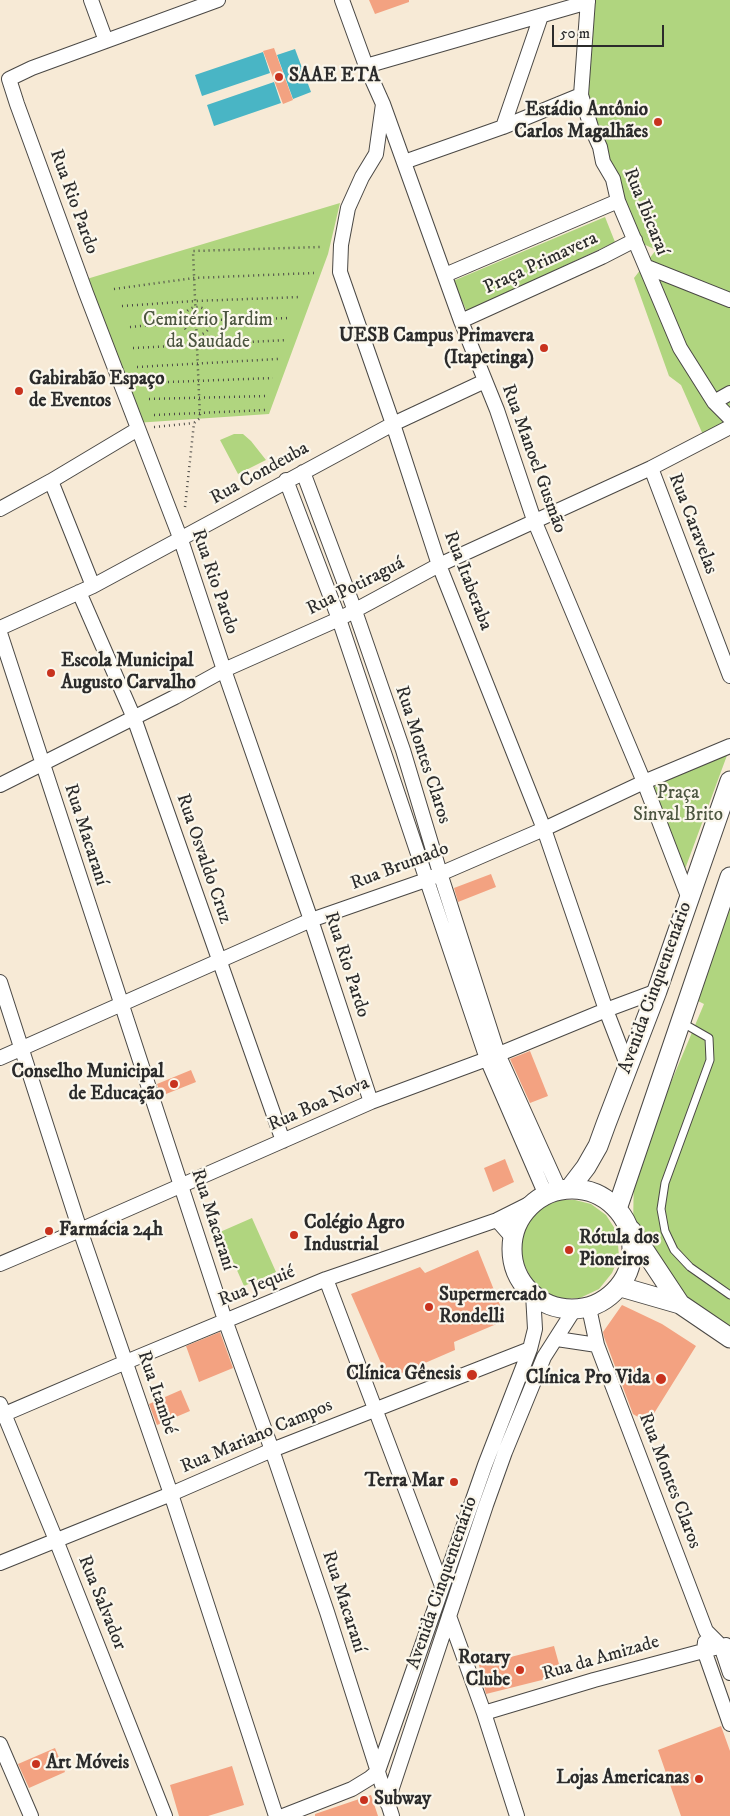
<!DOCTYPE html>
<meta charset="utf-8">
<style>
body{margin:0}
#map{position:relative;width:730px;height:1816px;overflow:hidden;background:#f7ead6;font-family:"IM FELL DW Pica",serif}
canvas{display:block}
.scale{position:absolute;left:552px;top:25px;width:112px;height:22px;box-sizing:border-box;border:2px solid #2b2b2b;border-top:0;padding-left:6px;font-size:15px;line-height:18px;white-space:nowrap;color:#2b2b2b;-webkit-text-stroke:4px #fbf7ec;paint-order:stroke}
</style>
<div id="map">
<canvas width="730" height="1816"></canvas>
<div class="scale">50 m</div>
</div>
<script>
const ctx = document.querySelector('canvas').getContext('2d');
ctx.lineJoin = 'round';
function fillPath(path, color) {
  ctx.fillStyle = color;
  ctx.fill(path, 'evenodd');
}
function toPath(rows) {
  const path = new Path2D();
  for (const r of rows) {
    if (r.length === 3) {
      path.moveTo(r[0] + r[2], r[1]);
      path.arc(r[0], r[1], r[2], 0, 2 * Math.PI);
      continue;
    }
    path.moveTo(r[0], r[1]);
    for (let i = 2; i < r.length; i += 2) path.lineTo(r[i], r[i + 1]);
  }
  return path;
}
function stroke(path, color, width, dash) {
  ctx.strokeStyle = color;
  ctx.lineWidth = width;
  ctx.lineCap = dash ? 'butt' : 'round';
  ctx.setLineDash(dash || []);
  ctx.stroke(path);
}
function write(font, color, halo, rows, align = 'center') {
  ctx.font = font + ' "IM FELL DW Pica",serif';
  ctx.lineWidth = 4.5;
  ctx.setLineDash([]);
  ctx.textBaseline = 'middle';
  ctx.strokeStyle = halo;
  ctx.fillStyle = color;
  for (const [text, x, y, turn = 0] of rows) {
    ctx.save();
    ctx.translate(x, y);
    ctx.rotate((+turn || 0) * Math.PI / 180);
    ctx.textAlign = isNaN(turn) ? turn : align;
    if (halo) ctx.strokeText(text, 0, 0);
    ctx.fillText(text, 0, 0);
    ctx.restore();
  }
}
const green = toPath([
 [589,0,730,0,730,426,704,437,681,385,669,376,634,278,656,250,635,240,618,201,601,173,593,149,581,95],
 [340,203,328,254,269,414,135,423,80,281],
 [605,217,615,242,467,312,453,281],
 [234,434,243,434,251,441,266,460,238,474,220,440],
 [729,750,678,888,641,789],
 [730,866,730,1332,675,1298,633,1229,634,1170,704,1004,684,994],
 [560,1200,575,1200,591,1204,606,1215,617,1232,619,1257,612,1273,599,1289,580,1298,560,1299,545,1295,534,1284,524,1264,518,1243,525,1223,540,1208],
 [252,1218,276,1272,244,1286,220,1232]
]);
const water = toPath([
 [295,49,311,92,293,99,277,55],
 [263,52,270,73,202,96,195,75],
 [274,82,281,103,214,126,207,105]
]);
const building = toPath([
 [369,0,409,0,409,2,375,14],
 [274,48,293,100,283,104,263,51],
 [491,874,496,887,458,902,454,888],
 [530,1051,548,1096,530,1103,510,1059],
 [191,1070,196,1082,161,1096,157,1084],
 [505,1159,514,1182,493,1192,484,1168],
 [478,1250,506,1320,454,1342,455,1350,388,1379,351,1294,420,1267,425,1273],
 [622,1305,662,1324,696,1346,648,1423,633,1414,604,1337,603,1332],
 [220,1332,233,1368,199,1382,186,1346],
 [181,1390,190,1411,157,1425,149,1404],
 [554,1646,562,1675,486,1694,479,1665],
 [721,1726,730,1751,730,1816,681,1816,658,1750],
 [55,1748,65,1772,29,1788,18,1764],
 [232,1766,244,1805,208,1816,179,1816,170,1785],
 [371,1795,378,1816,315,1816,315,1814]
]);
const path = toPath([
 [114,289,194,278,314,273],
 [122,306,195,301,301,297],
 [197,321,14],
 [211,320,291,318],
 [130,327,183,322],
 [133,348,287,340],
 [137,367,278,359],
 [143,383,273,378],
 [149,399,266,396],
 [154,415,266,410],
 [154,427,194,423],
 [289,449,296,461],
 [185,507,194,423,200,418,193,251,320,247]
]);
const lane = toPath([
 [681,1022,709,1038,710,1060,665,1183,661,1209,665,1231,674,1250,690,1267,730,1295]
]);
const street = toPath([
 [91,0,106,41],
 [218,0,32,68,9,79,17,104,86,293,181,540,224,670,311,920,371,1102],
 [342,0,366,66,383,104,461,321,497,410,534,520,644,782,689,899],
 [588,0,581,95,591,127,600,147,603,162,613,179,618,201,680,348,714,402,730,418],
 [366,66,588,2],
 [383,104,376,154,362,177,348,208,341,245,340,272,393,424,439,565,544,829,606,1010,628,1067],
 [503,127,541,16],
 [404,162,503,127,581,95],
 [647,267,730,300],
 [445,275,618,201],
 [461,321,602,257,635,240],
 [714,402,730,393],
 [651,468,730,676],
 [303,472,355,611,403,750,440,873,498,1054,559,1189],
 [286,480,339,619,487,1059,545,1193],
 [51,481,93,586],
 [0,509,51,481,138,429],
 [79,592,134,718,283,1141],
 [0,628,93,586,393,424,485,381],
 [0,633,225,1320,272,1450,327,1612,392,1816],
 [0,785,175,697,224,670,339,619,439,565,651,468,730,427],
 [0,982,80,1230,171,1494,276,1816],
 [0,1058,311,920,426,880,544,829,644,782,730,746],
 [497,1220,512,1237],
 [0,1264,80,1230,371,1102,487,1059,606,1010,657,991],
 [326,1279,442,1586],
 [589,1308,597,1345,706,1631,721,1646,730,1673],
 [557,1339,597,1345],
 [0,1404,56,1540,165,1816],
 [0,1416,126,1362,326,1279,497,1220,531,1203],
 [0,1563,171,1494,272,1450,530,1349],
 [449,1616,484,1713,517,1816],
 [705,1642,704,1650,730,1724],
 [484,1713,594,1680,726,1645],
 [0,1744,31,1816],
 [387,1803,486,1505,505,1452,544,1357,574,1310],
 [283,1816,352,1789,370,1778,378,1771,485,1465,530,1349,535,1329,533,1294]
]);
const secondary = toPath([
 [570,1188,586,1167,598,1146,606,1124,657,991,730,781],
 [572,1249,60],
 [617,1209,730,877],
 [631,1230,680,1304],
 [621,1287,680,1304,730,1338]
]);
const markers = [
 [279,77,5,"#c8321e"],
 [658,122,5,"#c8321e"],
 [544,348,5,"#c8321e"],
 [19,391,5,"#c8321e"],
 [51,673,5,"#c8321e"],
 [174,1084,5,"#c8321e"],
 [49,1231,5,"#c8321e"],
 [294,1235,5,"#c8321e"],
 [569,1250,5,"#c8321e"],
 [429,1307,5,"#c8321e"],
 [472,1375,6,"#c8321e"],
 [661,1379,6,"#c8321e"],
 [454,1482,5,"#c8321e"],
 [520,1670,5,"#c8321e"],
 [36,1764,5,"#c8321e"],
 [699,1779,5,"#c8321e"],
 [364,1800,5,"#c8321e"]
];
const poiNames = [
 ["SAAE ETA",289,77],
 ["Estádio Antônio",648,111,"right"],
 ["Carlos Magalhães",648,133,"right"],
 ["UESB Campus Primavera",534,337,"right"],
 ["(Itapetinga)",534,359,"right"],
 ["Gabirabão Espaço",29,380],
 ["de Eventos",29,402],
 ["Escola Municipal",61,662],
 ["Augusto Carvalho",61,684],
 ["Conselho Municipal",164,1073,"right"],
 ["de Educação",164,1095,"right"],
 ["Colégio Agro",304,1224],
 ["Industrial",304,1246],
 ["Farmácia 24h",59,1231],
 ["Rótula dos",579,1239],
 ["Pioneiros",579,1261],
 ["Supermercado",439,1296],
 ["Rondelli",439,1318],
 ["Clínica Gênesis",461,1375,"right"],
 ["Clínica Pro Vida",650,1379,"right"],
 ["Terra Mar",444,1482,"right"],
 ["Rotary",510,1659,"right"],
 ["Clube",510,1681,"right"],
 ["Art Móveis",46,1764],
 ["Lojas Americanas",689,1779,"right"],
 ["Subway",374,1800]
];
const streetNames = [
 ["Rua Rio Pardo",73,202,70],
 ["Rua Ibicaraí",645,212,68],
 ["Praça Primavera",541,264,-25],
 ["Rua Manoel Gusmão",533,459,70],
 ["Rua Condeuba",260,474,-29],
 ["Rua Caravelas",692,524,69],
 ["Rua Itaberaba",467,581,69],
 ["Rua Rio Pardo",214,582,71],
 ["Rua Potiraguá",356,587,-27],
 ["Rua Montes Claros",422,755,72],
 ["Rua Macaraní",85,835,72],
 ["Rua Osvaldo Cruz",203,859,71],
 ["Rua Brumado",400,867,-21],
 ["Rua Rio Pardo",346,965,72],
 ["Avenida Cinquentenário",656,988,-70],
 ["Rua Boa Nova",319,1105,-24],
 ["Rua Macaraní",212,1220,72],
 ["Rua Jequié",257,1287,-22],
 ["Rua Itambé",156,1393,71],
 ["Rua Mariano Campos",257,1437,-23],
 ["Rua Montes Claros",669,1481,69],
 ["Avenida Cinquentenário",443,1583,-71],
 ["Rua Macaraní",343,1602,72],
 ["Rua Salvador",101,1603,68],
 ["Rua da Amizade",601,1659,-16]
];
const parkNames = [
 ["Cemitério Jardim",208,321],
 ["da Saudade",208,343],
 ["Praça",678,794],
 ["Sinval Brito",678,816]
];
fillPath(green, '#b0d57f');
fillPath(water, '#49b5c5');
fillPath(building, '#f3a281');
stroke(lane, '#4a4845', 9);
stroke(street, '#4a4845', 16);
stroke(secondary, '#4a4845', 21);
stroke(path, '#4a4845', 2.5, [1, 4]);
stroke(lane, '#fff', 7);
stroke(street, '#fff', 14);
stroke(secondary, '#fff', 19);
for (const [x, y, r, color] of markers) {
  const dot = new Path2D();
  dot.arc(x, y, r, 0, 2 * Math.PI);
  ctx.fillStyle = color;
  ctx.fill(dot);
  stroke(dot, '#fbf7ec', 2);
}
write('bold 19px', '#2b2b2b', '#fbf7ec', poiNames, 'left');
write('19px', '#2b2b2b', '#fbf7ec', streetNames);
write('19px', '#4c5640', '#fbf7ec', parkNames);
</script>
